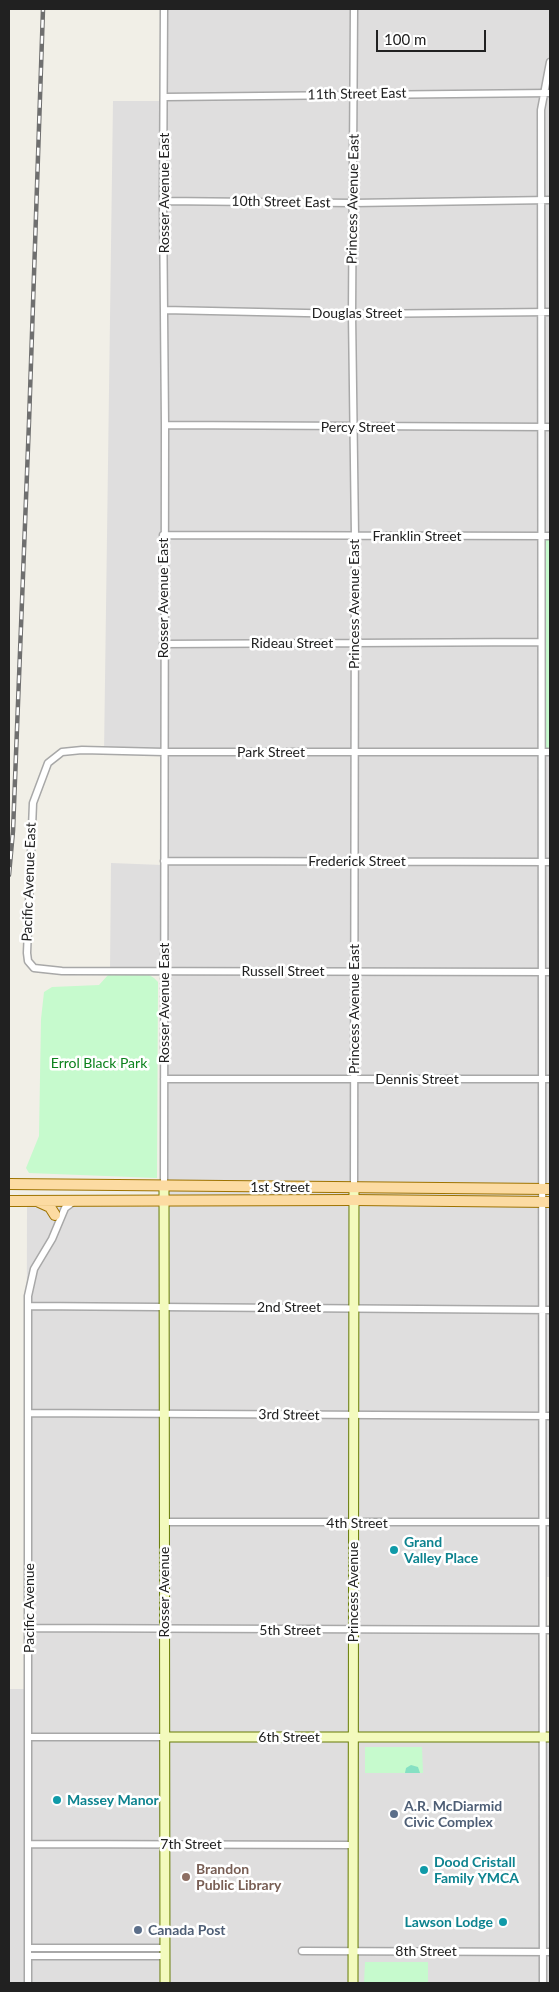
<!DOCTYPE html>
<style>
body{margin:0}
#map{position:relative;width:559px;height:1992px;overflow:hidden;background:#f1efe7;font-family:Lato,sans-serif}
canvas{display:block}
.frame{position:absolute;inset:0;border:10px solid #212121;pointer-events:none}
.scale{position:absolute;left:376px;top:30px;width:110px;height:22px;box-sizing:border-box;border:2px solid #212121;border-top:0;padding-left:6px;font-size:15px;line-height:18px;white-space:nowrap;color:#212121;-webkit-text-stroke:4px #fff;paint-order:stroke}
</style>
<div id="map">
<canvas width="559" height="1992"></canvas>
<div class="frame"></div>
<div class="scale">100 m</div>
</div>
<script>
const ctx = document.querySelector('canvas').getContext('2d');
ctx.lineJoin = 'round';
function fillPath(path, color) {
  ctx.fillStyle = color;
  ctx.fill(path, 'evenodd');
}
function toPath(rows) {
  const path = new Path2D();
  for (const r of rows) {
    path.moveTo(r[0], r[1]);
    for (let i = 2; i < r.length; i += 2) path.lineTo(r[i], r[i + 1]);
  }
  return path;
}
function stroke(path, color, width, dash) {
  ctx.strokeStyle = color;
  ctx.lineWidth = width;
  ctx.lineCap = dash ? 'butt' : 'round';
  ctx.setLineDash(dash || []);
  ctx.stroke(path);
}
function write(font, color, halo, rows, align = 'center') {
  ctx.font = font + ' Lato,sans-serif';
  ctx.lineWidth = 5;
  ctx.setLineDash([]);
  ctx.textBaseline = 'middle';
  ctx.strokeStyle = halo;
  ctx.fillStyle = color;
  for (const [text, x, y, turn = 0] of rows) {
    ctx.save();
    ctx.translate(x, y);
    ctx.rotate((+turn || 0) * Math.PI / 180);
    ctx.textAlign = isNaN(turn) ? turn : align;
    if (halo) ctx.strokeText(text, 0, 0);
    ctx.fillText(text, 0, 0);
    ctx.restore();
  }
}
const residential = toPath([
 [162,9,550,9,550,1577,540,1577,539,1737,550,1738,550,1983,9,1983,9,1689,26,1689,27,1206,162,1207,164,971,110,971,111,863,162,865,164,752,104,753,113,101,162,101]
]);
const park = toPath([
 [542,536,550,536,550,752,542,752],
 [108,975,149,975,154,978,158,982,157,1178,29,1173,26,1168,39,1136,41,1019,44,992,52,987,99,985],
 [365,1747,422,1747,423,1773,365,1773],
 [365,1962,428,1962,428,1983,364,1983]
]);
const pitch = toPath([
 [411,1765,418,1767,420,1773,405,1773,406,1768]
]);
const street = toPath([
 [165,97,550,93],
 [163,201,353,203,550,200],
 [164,310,352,314,550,312],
 [165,425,550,427],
 [163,535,550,536],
 [163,644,541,642],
 [550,752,164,752,82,750,62,752,48,763,33,803,27,953,28,961,34,968,62,971,550,972],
 [164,861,550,862],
 [164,1079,550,1079],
 [164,1187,165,425,163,201,164,9],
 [354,1187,355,536,352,314,354,9],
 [28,1306,550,1310],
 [28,1413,550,1416],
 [165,1522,550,1522],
 [29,1628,550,1630],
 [28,1737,164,1737],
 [28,1844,353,1845],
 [28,1948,164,1948],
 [302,1951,550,1952],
 [28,1956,164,1956],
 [28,1983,28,1296,34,1269,52,1239,65,1208,73,1202],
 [543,1983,541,110,550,62]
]);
const secondary = toPath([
 [164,1187,165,1983],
 [164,1737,550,1737],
 [353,1983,354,1187]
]);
const primary = toPath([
 [9,1184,550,1189],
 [9,1201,354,1200,550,1202],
 [39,1202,50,1207,55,1215]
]);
const rail = toPath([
 [9,875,13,831,29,422,43,9]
]);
const markers = [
 [394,1550,5,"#0f9aa8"],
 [57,1800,5,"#0f9aa8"],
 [394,1814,5,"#5c6f8a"],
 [424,1870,5,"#0f9aa8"],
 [186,1877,5,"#8d6e63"],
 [503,1922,5,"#0f9aa8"],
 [138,1930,5,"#5c6f8a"]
];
const streetNames = [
 ["11th Street East",357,94,-1],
 ["Rosser Avenue East",164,193,-90],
 ["Princess Avenue East",353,199,-89],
 ["10th Street East",281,202,1],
 ["Douglas Street",357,313],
 ["Percy Street",358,427],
 ["Franklin Street",417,536],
 ["Rosser Avenue East",163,598,-90],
 ["Princess Avenue East",354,604,-90],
 ["Rideau Street",292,643],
 ["Park Street",271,752],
 ["Frederick Street",357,861],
 ["Pacific Avenue East",29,882,-88],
 ["Russell Street",283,971],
 ["Rosser Avenue East",164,1003,-90],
 ["Princess Avenue East",354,1009,-90],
 ["Dennis Street",417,1079],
 ["1st Street",280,1187],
 ["2nd Street",289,1307],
 ["3rd Street",289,1415,1],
 ["4th Street",357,1523],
 ["Rosser Avenue",164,1592,-90],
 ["Princess Avenue",353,1592,-90],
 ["Pacific Avenue",29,1608,-90],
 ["5th Street",290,1630],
 ["6th Street",289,1737],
 ["7th Street",191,1844],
 ["8th Street",426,1951]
];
const parkNames = [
 ["Errol Black Park",99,1063]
];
const cultureNames = [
 ["Grand",404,1542],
 ["Valley Place",404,1558],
 ["Massey Manor",67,1800],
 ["Dood Cristall",434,1862],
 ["Family YMCA",434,1878],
 ["Lawson Lodge",493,1922,"right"]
];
const serviceNames = [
 ["A.R. McDiarmid",404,1806],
 ["Civic Complex",404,1822],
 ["Canada Post",148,1930]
];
const educationNames = [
 ["Brandon",196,1869],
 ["Public Library",196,1885]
];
fillPath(residential, '#dfdede');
fillPath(park, '#c6facd');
fillPath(pitch, '#86e0c3');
stroke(street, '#a8a8a8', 9);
stroke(secondary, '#667b05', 11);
stroke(primary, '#9e7300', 12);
stroke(street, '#fff', 6);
stroke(secondary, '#f3fabd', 9);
stroke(primary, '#fcdba2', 10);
stroke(rail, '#6f6f6f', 4.5);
stroke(rail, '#fff', 2.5, [8]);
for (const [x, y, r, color] of markers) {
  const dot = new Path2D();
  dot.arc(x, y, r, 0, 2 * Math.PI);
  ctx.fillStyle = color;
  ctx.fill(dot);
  stroke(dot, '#fff', 2);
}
write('14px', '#212121', '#fff', streetNames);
write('14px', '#0c821d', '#fff', parkNames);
write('bold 14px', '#0d838f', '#fff', cultureNames, 'left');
write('bold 14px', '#4e5e75', '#fff', serviceNames, 'left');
write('bold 14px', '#785e54', '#fff', educationNames, 'left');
</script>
